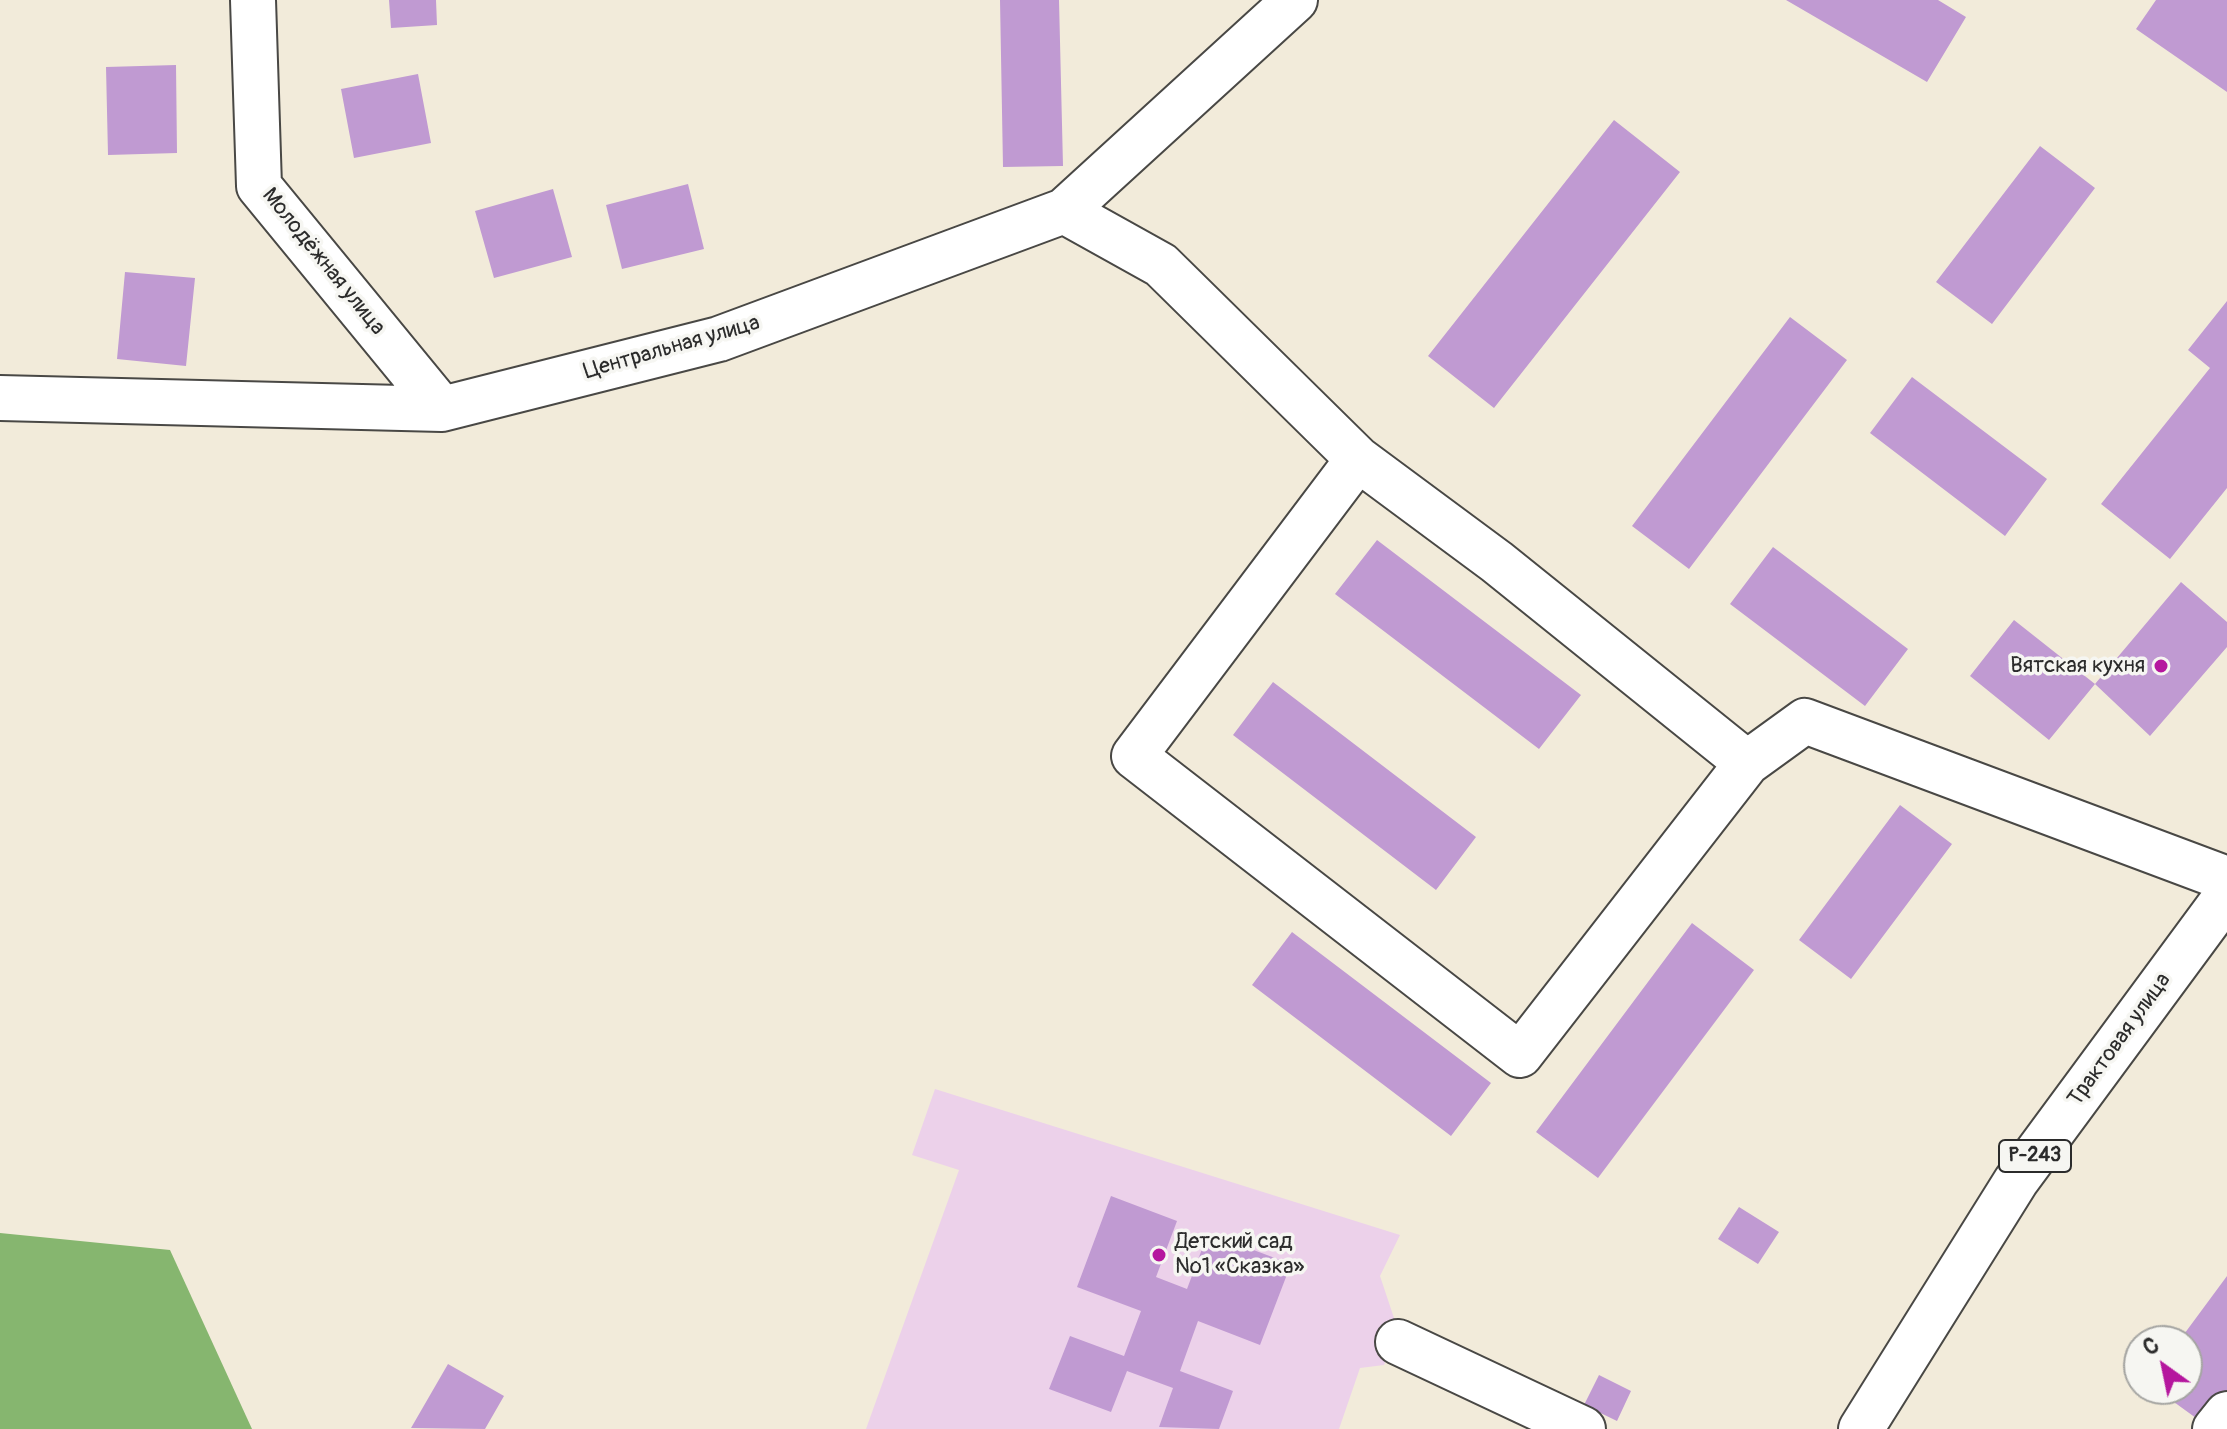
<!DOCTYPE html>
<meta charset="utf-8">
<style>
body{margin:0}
#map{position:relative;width:2227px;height:1429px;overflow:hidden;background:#f2ebda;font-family:Pangolin,sans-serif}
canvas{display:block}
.north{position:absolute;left:2123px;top:1325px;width:80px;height:80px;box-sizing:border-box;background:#f6f6f2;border:2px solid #a5a5a2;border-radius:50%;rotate:327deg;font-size:22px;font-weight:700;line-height:32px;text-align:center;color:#2b2b2b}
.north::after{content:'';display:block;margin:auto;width:28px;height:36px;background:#b5179e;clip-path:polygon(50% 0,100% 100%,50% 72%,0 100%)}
</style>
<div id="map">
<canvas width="2227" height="1429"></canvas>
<div class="north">С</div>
</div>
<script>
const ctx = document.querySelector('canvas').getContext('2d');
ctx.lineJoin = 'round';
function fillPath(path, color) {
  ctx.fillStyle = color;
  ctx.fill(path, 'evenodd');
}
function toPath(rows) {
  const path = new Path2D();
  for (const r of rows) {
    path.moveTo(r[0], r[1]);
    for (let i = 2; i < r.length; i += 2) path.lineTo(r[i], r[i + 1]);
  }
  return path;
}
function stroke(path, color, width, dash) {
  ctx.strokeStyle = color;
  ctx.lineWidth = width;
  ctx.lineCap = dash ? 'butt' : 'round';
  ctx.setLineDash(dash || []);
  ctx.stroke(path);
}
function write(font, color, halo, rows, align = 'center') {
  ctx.font = font + ' Pangolin,sans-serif';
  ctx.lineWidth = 7;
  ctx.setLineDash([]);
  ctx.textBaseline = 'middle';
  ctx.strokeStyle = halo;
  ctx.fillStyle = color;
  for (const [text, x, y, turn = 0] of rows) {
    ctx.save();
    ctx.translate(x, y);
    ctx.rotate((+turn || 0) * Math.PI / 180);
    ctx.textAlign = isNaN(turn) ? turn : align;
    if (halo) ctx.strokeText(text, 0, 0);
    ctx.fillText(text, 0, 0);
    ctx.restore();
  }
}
const built = toPath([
 [935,1089,1400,1235,1380,1276,1398,1330,1384,1365,1360,1368,1339,1429,866,1429,959,1170,912,1155]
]);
const forest = toPath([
 [0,1233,170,1250,252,1429,0,1429]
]);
const building = toPath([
 [389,0,436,0,437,25,391,28],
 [1000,0,1059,0,1063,166,1003,167],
 [1786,0,1938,0,1966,17,1927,82],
 [2156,0,2227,0,2227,92,2136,29],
 [176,65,177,153,108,155,106,67],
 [418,74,431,143,354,158,341,89],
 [1614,120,1680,172,1494,408,1428,356],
 [2040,146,2095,188,1992,324,1936,282],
 [688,184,704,249,622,269,606,205],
 [553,189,572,257,494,278,475,211],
 [125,272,195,278,186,366,117,359],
 [2227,301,2227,488,2170,559,2101,504,2210,368,2188,350],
 [1790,317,1847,360,1689,569,1632,526],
 [1912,377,2047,479,2005,536,1870,433],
 [1377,540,1581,695,1539,749,1335,594],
 [1773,547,1908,649,1865,706,1730,604],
 [2181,582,2227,622,2227,647,2150,736,2095,684],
 [2014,620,2095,684,2049,740,1970,676],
 [1273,682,1476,837,1436,890,1233,735],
 [1900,805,1952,844,1851,979,1799,940],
 [1692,923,1754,970,1598,1178,1536,1132],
 [1292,932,1491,1083,1451,1136,1252,985],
 [1111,1196,1177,1221,1156,1277,1187,1289,1208,1233,1291,1264,1260,1345,1198,1321,1180,1371,1233,1391,1219,1429,1159,1427,1173,1388,1127,1371,1111,1412,1049,1389,1070,1336,1124,1356,1141,1311,1077,1287],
 [1739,1207,1779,1232,1758,1264,1718,1239],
 [2227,1276,2227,1399,2207,1426,2156,1389,2187,1389,2187,1341,2179,1341],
 [448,1364,504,1396,485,1429,411,1428],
 [1599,1375,1631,1391,1617,1421,1584,1405]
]);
const minor = toPath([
 [253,0,259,186,442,409],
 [1064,211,1161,265,1358,459],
 [0,398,442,409,719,339,1064,211,1295,0],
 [1747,763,1497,562,1358,459,1134,756,1520,1055,1747,763,1805,721,2227,879],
 [1398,1342,1583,1429],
 [2215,1429,2227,1414]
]);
const highway = toPath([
 [1861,1429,2016,1181,2227,895]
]);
const markers = [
 [2161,666,8,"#b5179e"],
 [1159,1255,8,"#b5179e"]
];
const shields = [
 [2035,1156,72]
];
const shieldNames = [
 ["Р-243",2035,1156]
];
const streetNames = [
 ["Молодёжная улица",323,262,51],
 ["Центральная улица",672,348,-16],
 ["Трактовая улица",2120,1040,-54]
];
const poiNames = [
 ["Вятская кухня",2145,666],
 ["Детский сад",1175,1242,"left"],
 ["№1 «Сказка»",1175,1267,"left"]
];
fillPath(built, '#ecd1ea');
fillPath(forest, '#86b66f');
fillPath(building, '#c09ad2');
stroke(minor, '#494845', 48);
stroke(highway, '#494845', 48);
stroke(minor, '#fff', 44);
stroke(highway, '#fff', 44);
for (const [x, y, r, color] of markers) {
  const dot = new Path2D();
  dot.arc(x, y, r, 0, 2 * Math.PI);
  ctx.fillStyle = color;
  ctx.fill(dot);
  stroke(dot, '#f6f6f2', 3);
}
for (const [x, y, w] of shields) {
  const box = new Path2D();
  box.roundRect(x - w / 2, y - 16, w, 32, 6);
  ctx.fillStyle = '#f6f6f2';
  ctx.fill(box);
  stroke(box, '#2b2b2b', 2);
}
write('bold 20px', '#2b2b2b', null, shieldNames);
write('22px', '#2b2b2b', '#f6f6f2', streetNames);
write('22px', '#2b2b2b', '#f6f6f2', poiNames, 'right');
</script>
